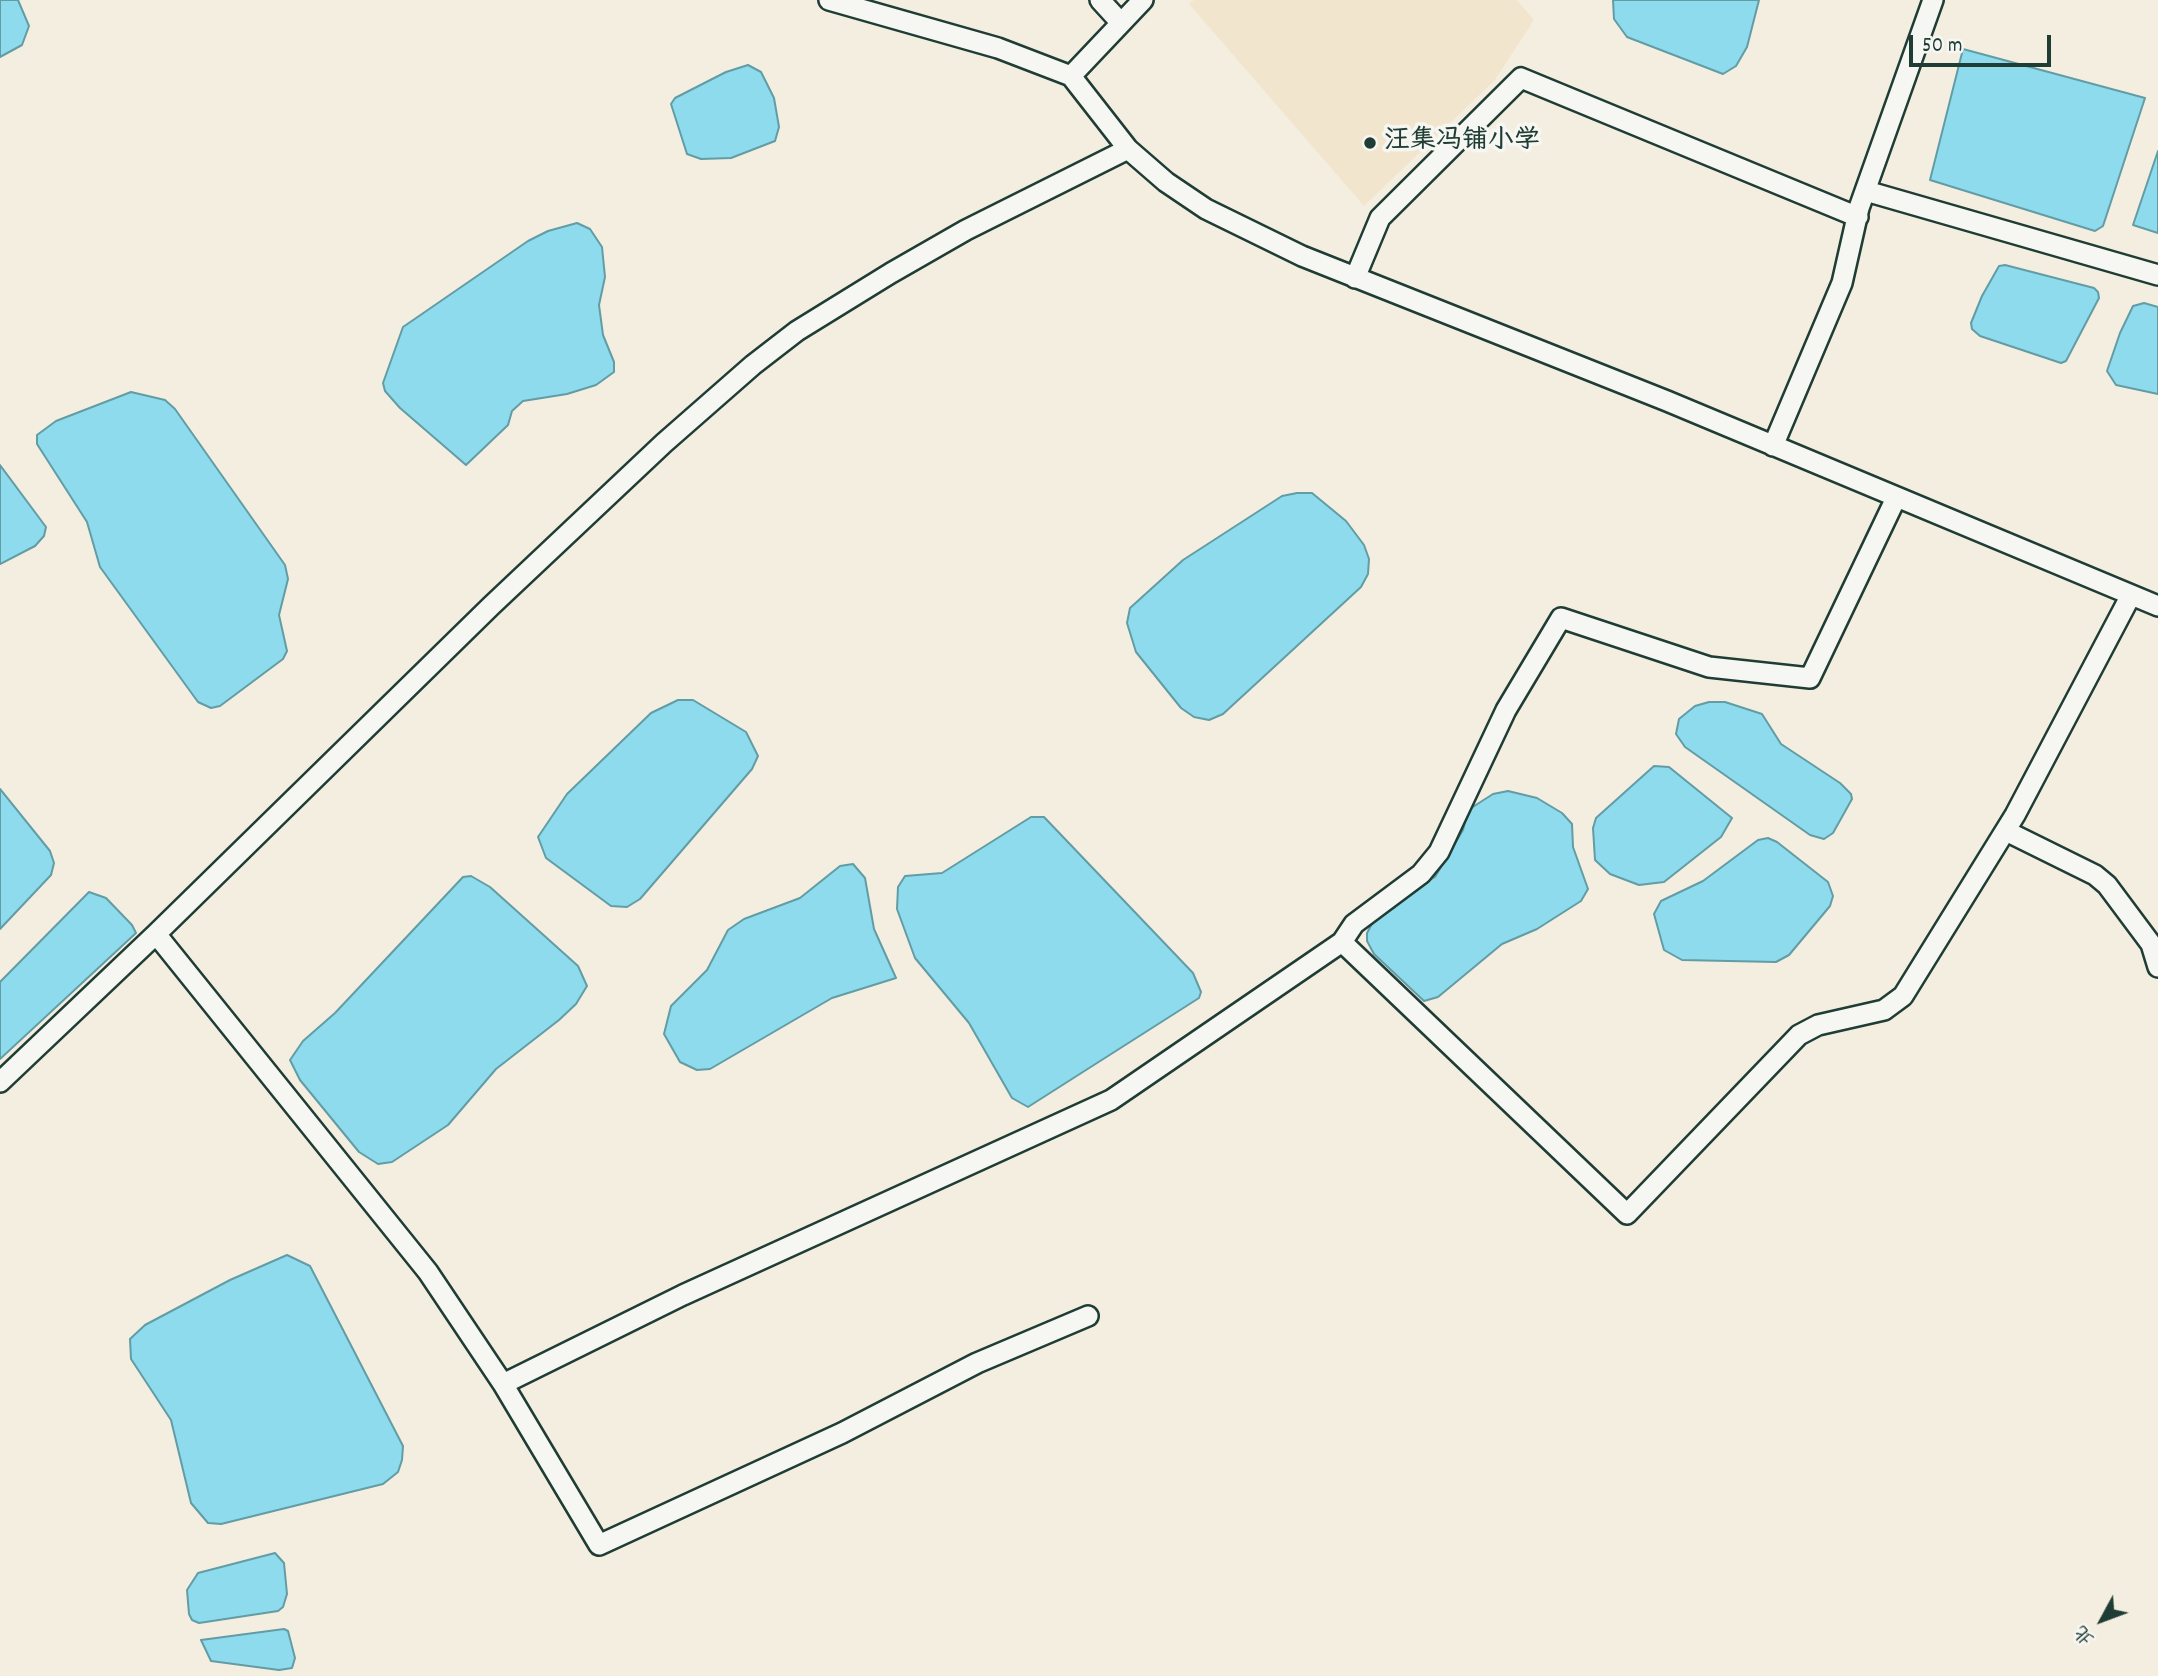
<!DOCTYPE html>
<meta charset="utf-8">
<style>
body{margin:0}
#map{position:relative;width:2158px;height:1676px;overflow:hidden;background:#f4eee1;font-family:Dekko,"LXGW WenKai TC",sans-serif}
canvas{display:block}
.north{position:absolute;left:2067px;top:1585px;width:70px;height:70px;-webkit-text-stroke:5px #f6f6f2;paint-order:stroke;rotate:229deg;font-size:19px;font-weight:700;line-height:28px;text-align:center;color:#1f3d34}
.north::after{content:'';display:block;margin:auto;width:24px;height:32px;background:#1f3d34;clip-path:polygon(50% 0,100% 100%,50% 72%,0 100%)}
.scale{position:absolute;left:1909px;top:35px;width:142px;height:32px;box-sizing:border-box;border:4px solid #1f3d34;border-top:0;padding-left:9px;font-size:21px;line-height:24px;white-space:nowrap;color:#1f3d34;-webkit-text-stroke:5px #f6f6f2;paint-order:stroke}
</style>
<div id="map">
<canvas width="2158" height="1676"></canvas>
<div class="north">北</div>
<div class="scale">50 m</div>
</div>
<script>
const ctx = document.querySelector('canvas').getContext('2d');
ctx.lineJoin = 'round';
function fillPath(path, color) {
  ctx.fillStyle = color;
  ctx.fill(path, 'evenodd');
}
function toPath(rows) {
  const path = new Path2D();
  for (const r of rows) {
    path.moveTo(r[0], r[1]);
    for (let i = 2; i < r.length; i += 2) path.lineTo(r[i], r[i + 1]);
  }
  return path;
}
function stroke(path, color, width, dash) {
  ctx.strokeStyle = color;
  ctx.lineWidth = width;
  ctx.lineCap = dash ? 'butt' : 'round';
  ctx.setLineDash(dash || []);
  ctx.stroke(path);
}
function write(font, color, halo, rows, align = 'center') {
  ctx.font = font + ' Dekko,"LXGW WenKai TC",sans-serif';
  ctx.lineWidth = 7;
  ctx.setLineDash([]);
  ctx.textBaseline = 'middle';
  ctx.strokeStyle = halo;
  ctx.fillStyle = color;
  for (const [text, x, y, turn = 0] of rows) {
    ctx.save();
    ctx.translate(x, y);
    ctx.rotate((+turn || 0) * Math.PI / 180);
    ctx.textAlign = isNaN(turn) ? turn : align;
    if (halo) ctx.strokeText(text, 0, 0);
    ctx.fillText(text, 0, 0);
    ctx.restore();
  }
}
const built = toPath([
 [1194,0,1517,0,1534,20,1495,80,1364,206,1189,4]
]);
const water = toPath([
 [0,0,18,0,29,26,22,45,0,57,0,0],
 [1613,0,1759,0,1747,47,1736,66,1723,74,1627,37,1614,19,1613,0],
 [1963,49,2145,98,2103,226,2095,231,1930,180,1963,49],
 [748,65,761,72,774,98,779,127,775,141,731,158,701,159,687,154,671,104,675,98,726,72,748,65],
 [2158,151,2158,233,2133,225,2158,151],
 [577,223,590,229,602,247,605,277,599,305,603,335,614,362,614,372,596,385,567,394,523,401,512,411,508,425,466,465,400,408,385,391,383,383,403,327,528,241,548,231,577,223],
 [2005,265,2094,288,2098,292,2099,298,2066,361,2061,363,1980,336,1972,329,1971,323,1982,296,1999,266,2005,265],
 [2144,303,2158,307,2158,394,2116,385,2107,371,2120,333,2133,306,2144,303],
 [131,392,165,400,175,409,285,565,288,579,279,615,287,651,283,659,220,706,211,708,198,702,100,567,87,522,37,444,37,435,56,421,131,392],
 [0,465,46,527,44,536,35,546,0,564,0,465],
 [1297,493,1312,493,1346,521,1364,545,1369,559,1368,574,1361,587,1223,714,1209,720,1194,717,1181,708,1136,652,1127,623,1130,608,1183,560,1282,496,1297,493],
 [678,700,693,700,746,732,758,756,752,769,640,899,627,907,611,906,546,858,538,837,567,794,651,713,678,700],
 [1709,702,1725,702,1762,714,1781,744,1840,783,1851,794,1852,799,1833,833,1824,839,1810,835,1685,747,1676,734,1679,719,1695,706,1709,702],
 [1654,766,1669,767,1732,818,1721,837,1664,882,1639,885,1610,874,1595,860,1593,828,1596,818,1654,766],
 [0,789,50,851,54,863,51,875,0,929,0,789],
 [1508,791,1537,798,1562,813,1572,824,1573,847,1588,889,1581,901,1537,929,1502,944,1438,997,1424,1001,1374,954,1367,941,1367,933,1374,920,1402,896,1435,877,1463,830,1468,810,1493,794,1508,791],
 [1031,817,1044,817,1193,973,1201,992,1199,998,1028,1107,1012,1098,969,1023,915,958,897,909,898,887,905,876,942,873,1031,817],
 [1768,838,1777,842,1828,882,1833,896,1830,906,1789,955,1776,962,1682,960,1664,950,1654,914,1661,901,1703,881,1758,840,1768,838],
 [853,864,865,878,874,929,896,978,832,998,710,1069,697,1070,680,1062,664,1034,671,1006,707,970,728,930,744,919,800,898,840,866,853,864],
 [471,876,490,887,578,966,587,986,576,1004,559,1020,496,1069,448,1125,392,1162,378,1164,359,1152,300,1080,290,1060,303,1041,335,1013,463,877,471,876],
 [89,892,106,898,132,925,136,933,0,1059,0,982,89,892],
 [287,1255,310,1266,403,1446,402,1460,398,1472,383,1484,221,1524,208,1523,191,1503,171,1420,131,1359,130,1339,145,1325,230,1280,287,1255],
 [275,1553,284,1563,287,1594,283,1607,278,1611,199,1623,192,1620,189,1614,187,1590,198,1573,275,1553],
 [284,1629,288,1631,295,1658,292,1668,279,1670,211,1661,201,1640,284,1629]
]);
const minor = toPath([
 [829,0,998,48,1071,76],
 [1100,0,1121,23],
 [1143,0,1071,76,1128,149,1166,182,1206,209,1302,256,1667,401,2158,606],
 [1866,191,2158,275],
 [1355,278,1380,218,1521,78,1858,217],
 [1773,446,1842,283,1859,208,1933,0],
 [2006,831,2095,875,2107,885,2151,944,2158,967],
 [156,934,428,1272,503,1384,599,1545,842,1433,977,1363,1088,1316],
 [1342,942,1627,1214,1799,1035,1818,1025,1884,1010,1903,996,2015,815,2131,595],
 [0,1082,156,934,491,606,664,443,753,365,797,331,891,273,966,230,1128,149],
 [503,1384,683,1295,1111,1100,1342,942,1354,924,1421,874,1439,852,1506,710,1561,618,1709,667,1810,678,1896,498]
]);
const markers = [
 [1370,143,7,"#1f3d34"]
];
const poiNames = [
 ["汪集冯铺小学",1384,143]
];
fillPath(built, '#f2e5cd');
fillPath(water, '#8edbee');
stroke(water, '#629ca4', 2);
stroke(minor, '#1f3d34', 24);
stroke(minor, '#f6f6f2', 19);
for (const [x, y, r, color] of markers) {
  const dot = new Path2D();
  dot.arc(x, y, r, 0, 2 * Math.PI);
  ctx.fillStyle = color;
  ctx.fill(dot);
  stroke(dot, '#f6f6f2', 2.5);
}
write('bold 26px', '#1f3d34', '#f6f6f2', poiNames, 'left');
</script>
